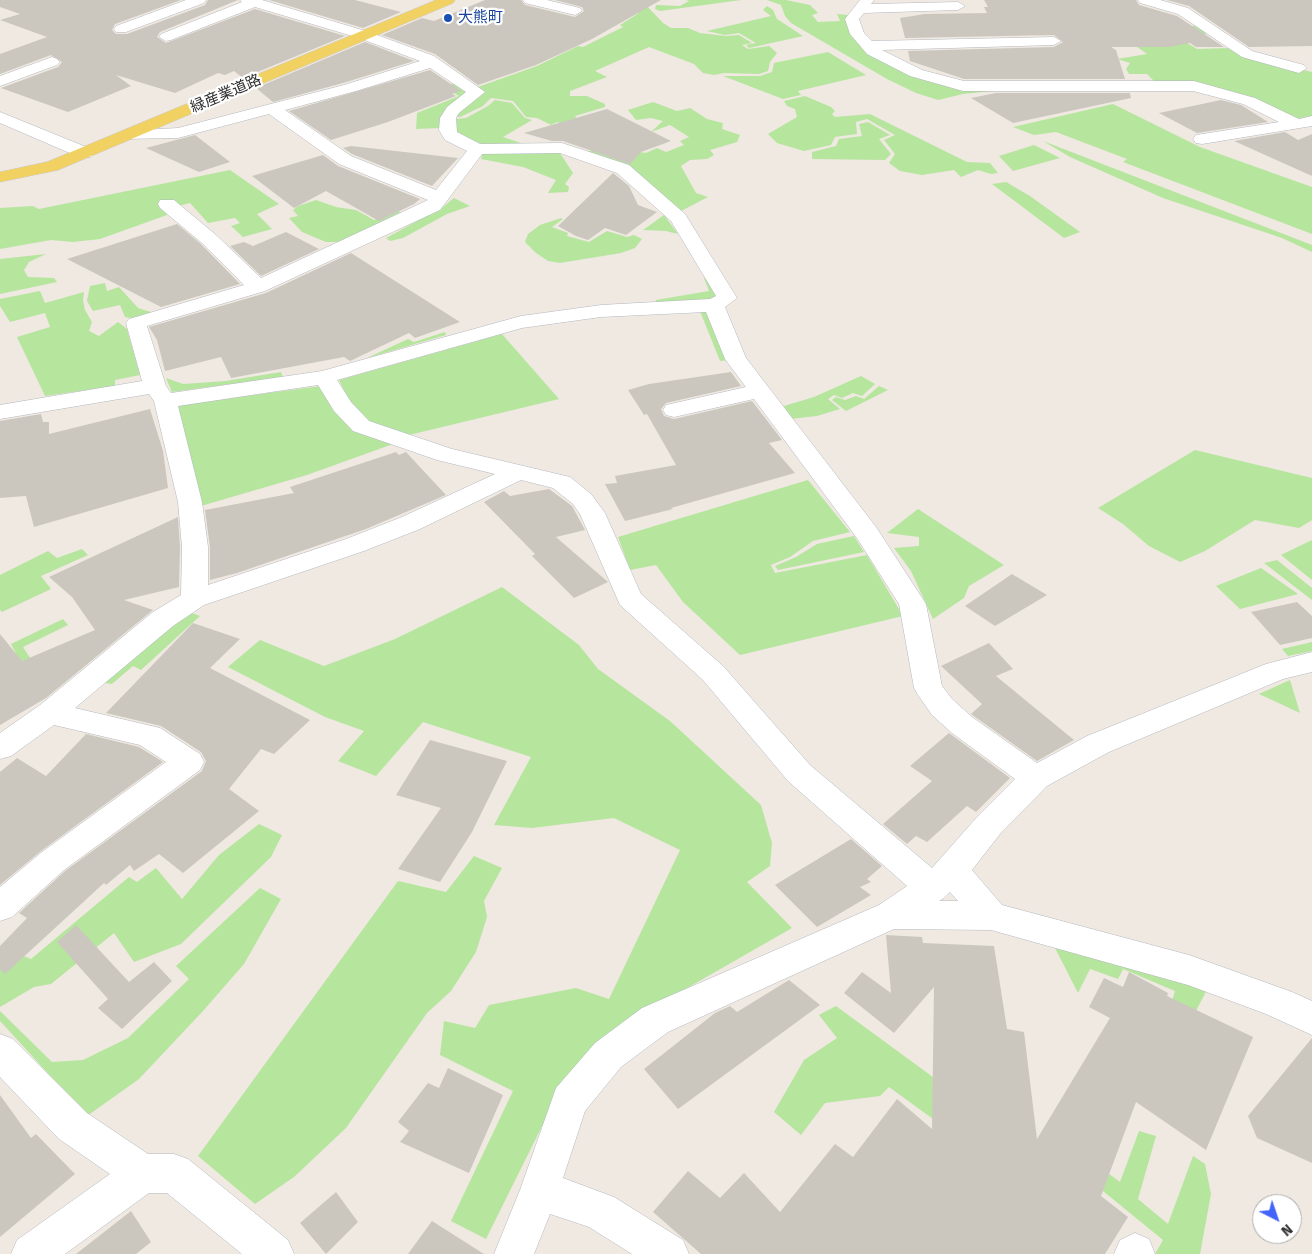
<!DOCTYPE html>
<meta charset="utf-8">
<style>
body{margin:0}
#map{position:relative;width:1312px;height:1254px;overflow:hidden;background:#efe9e1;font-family:"Fira Sans",sans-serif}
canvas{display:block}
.north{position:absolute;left:1252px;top:1194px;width:50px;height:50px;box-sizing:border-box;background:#fff;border:1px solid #ababab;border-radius:50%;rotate:139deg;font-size:14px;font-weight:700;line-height:20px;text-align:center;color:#2e2e2e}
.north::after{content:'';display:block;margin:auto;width:18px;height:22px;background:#4264fb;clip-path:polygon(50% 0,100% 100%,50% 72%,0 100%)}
</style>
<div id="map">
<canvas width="1312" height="1254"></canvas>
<div class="north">N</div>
</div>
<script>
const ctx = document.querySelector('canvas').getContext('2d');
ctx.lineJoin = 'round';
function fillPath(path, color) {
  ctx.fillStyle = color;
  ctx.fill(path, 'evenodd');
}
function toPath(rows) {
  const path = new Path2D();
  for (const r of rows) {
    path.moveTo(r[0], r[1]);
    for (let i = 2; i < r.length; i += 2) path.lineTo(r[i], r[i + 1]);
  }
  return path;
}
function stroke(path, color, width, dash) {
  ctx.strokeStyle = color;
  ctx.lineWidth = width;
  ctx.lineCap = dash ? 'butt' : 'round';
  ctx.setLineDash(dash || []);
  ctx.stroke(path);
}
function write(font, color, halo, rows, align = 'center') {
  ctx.font = font + ' "Fira Sans","Noto Sans JP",sans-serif';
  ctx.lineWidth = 4.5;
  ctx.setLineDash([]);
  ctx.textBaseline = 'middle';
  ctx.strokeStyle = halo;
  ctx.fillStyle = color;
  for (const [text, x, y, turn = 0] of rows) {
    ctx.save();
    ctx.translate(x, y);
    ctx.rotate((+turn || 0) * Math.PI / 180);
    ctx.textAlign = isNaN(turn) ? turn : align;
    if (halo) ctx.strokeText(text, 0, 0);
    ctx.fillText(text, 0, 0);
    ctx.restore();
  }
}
const green = toPath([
 [686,0,741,0,660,11,655,9,656,5,680,6,689,1],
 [767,0,786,0,810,5,818,13,812,15,818,22,840,21,837,14,848,15,853,34,915,74,1002,90,963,94,938,100,916,93,887,79,791,23,785,16,781,5],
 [646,5,663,23,671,28,688,28,700,33,726,36,739,35,752,43,742,45,748,49,769,46,777,53,770,62,768,71,759,74,724,73,714,75,703,73,694,64,649,47,595,71,607,77,570,91,570,96,587,96,605,104,605,107,575,116,580,122,571,126,557,122,551,125,537,118,526,117,513,101,491,98,483,106,460,117,450,117,475,88,537,66,578,46,583,47,623,27,620,25,639,13,615,6],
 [767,6,773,10,777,19,803,36,749,48,746,45,756,43,739,33,725,35,707,31,771,16,763,10],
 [1196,25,1208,33,1184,41,1197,49,1228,48,1242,55,1312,72,1312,116,1294,120,1251,100,1182,81,1154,81,1147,74,1129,74,1126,69,1130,63,1117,59,1147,54,1133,44],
 [828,52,866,75,798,91,801,95,783,99,723,76,760,76,772,72,774,63],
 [455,83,471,92,441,128,416,129,417,113,459,96,443,87],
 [805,96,831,107,835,111,832,114,835,117,870,114,967,162,990,163,998,173,991,174,978,170,961,177,954,170,922,175,900,171,889,163,895,154,884,140,895,135,867,119,856,122,857,134,835,137,831,145,804,151,777,143,768,134,797,117,795,109,787,106,784,101],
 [495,100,512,103,525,118,532,120,503,137,521,143,519,145,482,144,457,134,456,119,466,118,488,106],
 [653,102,677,111,690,108,707,119,723,123,722,129,740,135,737,142,710,150,714,155,707,159,690,160,681,166,696,193,708,197,681,211,671,206,628,169,583,152,610,147,646,153,657,148,666,152,684,145,680,141,689,137,670,125,651,132,663,121,651,118,636,120,628,110],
 [1113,104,1200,147,1312,187,1312,234,1123,162,1127,159,1056,132,1034,135,1013,127],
 [868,122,890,135,879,139,891,154,885,160,812,159,812,152,836,146,839,139,862,136,859,124],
 [1043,141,1312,245,1312,252,1282,238,1163,198,1070,157],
 [1034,145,1060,158,1013,171,999,156],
 [483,152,560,153,573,173,565,184,569,187,568,192,548,193,556,180,523,167,481,159],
 [230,170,279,204,257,214,272,229,243,237,231,226,240,223,235,218,208,223,190,203,165,209,167,215,100,239,73,242,51,240,0,249,0,208,33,206,39,209],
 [1006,182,1030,196,1080,232,1064,238,992,184],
 [454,198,470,206,447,214,403,238,390,241,386,238,443,207],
 [316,200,336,207,356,210,374,220,397,209,402,214,347,242,326,242,302,232,289,218,298,216,293,210,298,206],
 [664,215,678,234,666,231,643,230],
 [561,218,563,219,552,227,568,233,567,236,589,242,607,231,627,237,634,235,642,239,635,248,621,253,560,263,548,261,536,253,525,242,528,234,540,225],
 [46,254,29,262,24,270,28,277,54,278,57,282,0,294,0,259],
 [709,277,721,300,656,304,656,300,709,291,704,278],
 [105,283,107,291,119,287,138,308,154,313,138,319,125,317,120,305,93,311,87,301,90,286],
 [40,291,45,303,84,292,83,300,85,310,92,322,89,331,99,336,118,322,127,329,140,375,115,380,115,386,45,396,17,337,50,327,45,313,10,322,0,306,0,299],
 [712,309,731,360,720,361,700,311],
 [445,332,446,335,367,358,408,339,414,342],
 [502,334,559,399,409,435,371,423,350,403,339,380],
 [281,372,283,377,172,392,166,378,183,384,226,381],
 [861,376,875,384,862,396,853,393,842,398,834,395,828,399,840,409,817,416,790,419,784,406,814,397],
 [321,386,393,444,307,475,201,506,178,405],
 [879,386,888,390,846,411,832,400,836,397,845,400,856,396,864,399],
 [1195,450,1312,478,1312,520,1299,528,1255,520,1205,551,1180,562,1149,546,1123,524,1098,508],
 [808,480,850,532,813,541,790,557,771,565,775,573,867,555,903,616,740,655,683,602,656,565,630,570,618,537],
 [918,509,1004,565,969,586,964,598,933,619,911,571,894,548,919,546,919,537,887,533],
 [854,536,864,552,778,570,775,566,796,557,817,544],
 [1312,540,1312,580,1281,555],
 [82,549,88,555,41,576,51,589,2,612,0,610,0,575,48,551,57,558],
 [1277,560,1312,588,1312,600,1264,563],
 [1261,568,1298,594,1240,609,1216,586],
 [502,587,579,645,598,669,670,721,761,805,772,843,770,866,747,882,792,928,647,1011,556,1098,486,1239,451,1221,513,1091,440,1055,444,1021,475,1028,489,1005,576,988,609,999,680,850,614,818,532,828,494,825,531,757,423,722,376,776,338,761,364,731,325,717,228,667,260,640,324,666,395,639],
 [189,612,200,616,141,670,133,666,112,684,97,682],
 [63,619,68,625,23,647,34,664,24,669,11,644],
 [1312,642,1312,651,1288,656,1282,649],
 [1290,680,1300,713,1259,694],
 [259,824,282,835,271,857,181,944,134,962,114,933,51,984,34,987,0,1007,0,946,31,959,129,877,137,882,156,868,182,899,219,855],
 [474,856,502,868,484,901,487,917,476,952,451,991,427,1013,346,1128,294,1177,255,1204,198,1156,398,881,446,892],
 [260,888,281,899,244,964,203,1011,139,1079,87,1116,0,1021,0,1011,52,1062,83,1060,128,1038,189,979,176,966],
 [1054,946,1208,988,1191,1020,1170,1008,1175,991,1123,969,1118,979,1090,969,1078,993],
 [836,1006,967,1102,944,1127,889,1087,880,1096,825,1103,801,1135,774,1112,804,1060,837,1038,819,1015],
 [1045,1127,1120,1182,1139,1131,1156,1136,1138,1199,1168,1224,1193,1156,1205,1164,1211,1194,1200,1254,1155,1254,1163,1240,1038,1138]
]);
const building = toPath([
 [0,0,181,0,115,24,112,30,116,34,127,34,205,5,208,0,238,0,160,32,157,37,166,43,255,9,345,36,243,78,234,71,225,75,218,73,175,93,116,75,131,86,68,112,1,88,58,67,62,62,51,55,0,74,0,54,47,37,0,20,20,14,0,7],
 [269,0,355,0,401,12,363,28],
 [485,0,521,0,525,5,575,17,584,11,582,7,555,0,661,0,592,39,536,65,478,85,435,54,382,35,422,18,434,21],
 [984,0,1136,0,1139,5,1177,16,1224,47,1196,47,1190,43,1169,47,1111,47,1116,50,1125,79,964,79,910,61,908,51,1054,47,1063,42,1054,35,905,38,900,18,925,14,987,13,984,7,988,7],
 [1167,0,1312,0,1312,46,1249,47,1189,6],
 [365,42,414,61,343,83,273,102,256,88],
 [430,70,461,91,452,94,456,96,388,122,331,140,289,111],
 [996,93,1130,93,1131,98,1013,123,971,98],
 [1221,100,1241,105,1268,122,1197,133,1159,113],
 [607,109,671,141,641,152,630,164,563,141,552,141,524,133],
 [1285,132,1298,140,1312,134,1312,176,1234,141],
 [195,135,230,162,199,172,146,148],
 [351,146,458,158,432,186,352,154,343,148],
 [323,155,338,166,420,199,414,204,379,221,326,191,294,208,252,176],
 [613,173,629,186,638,205,657,212,626,235,605,228,588,240,576,236,558,226],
 [177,224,201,244,240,284,161,307,67,259],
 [286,232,319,249,261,276,230,246,244,242,253,246],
 [351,253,460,322,415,338,409,333,350,361,344,357,231,378,221,357,165,371,157,340,149,327,266,293],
 [731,372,741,386,666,403,661,409,664,416,674,419,752,401,782,440,769,443,795,473,671,508,673,509,625,521,605,484,617,483,615,476,676,465,647,414,644,415,628,390,649,384],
 [150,409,163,451,168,488,34,527,26,496,0,498,0,421,41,414,43,422,49,422,49,434],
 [396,452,399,455,406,452,446,495,366,529,237,573,210,580,210,547,205,510,294,493,290,487],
 [549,489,572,506,585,530,556,537,608,582,574,598,532,556,535,554,484,502,504,491,510,496],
 [178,517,180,547,179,587,124,600,153,610,46,698,0,725,0,634,22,661,95,630,72,597,49,577],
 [1012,574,1047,595,995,626,965,606],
 [1297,602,1312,616,1312,638,1280,645,1251,612],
 [193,623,240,639,210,668,310,720,274,754,261,749,229,789,259,811,183,873,159,854,134,871,130,865,106,885,104,883,5,974,0,969,0,946,27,918,19,913,65,871,202,771,206,761,201,752,161,726,106,713],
 [989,643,1013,669,996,676,1074,740,1037,761,971,714,982,704,941,666],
 [949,733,1010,778,976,812,967,806,927,842,916,836,907,844,883,824,932,781,910,766],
 [86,734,139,747,163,762,41,851,0,885,0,772,17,758,46,776],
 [430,740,507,761,472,832,440,882,398,869,441,808,396,795],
 [851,839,882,866,867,879,871,882,860,887,871,895,817,927,775,885],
 [76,925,129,982,154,962,172,981,122,1029,98,1008,108,999,57,942],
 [886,935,922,937,923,943,994,946,1007,1029,1024,1032,1037,1139,1110,1018,1089,1007,1104,978,1123,987,1129,972,1168,993,1167,996,1253,1037,1206,1150,1136,1102,1101,1196,1128,1217,1105,1254,701,1254,653,1212,688,1171,720,1198,744,1173,780,1212,835,1144,853,1157,897,1099,932,1129,934,987,894,1033,844,993,862,972,891,993],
 [789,980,820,1005,678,1109,644,1069,715,1013,730,1006,737,1012],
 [1312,1038,1312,1163,1257,1138,1248,1116],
 [448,1068,503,1095,469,1173,400,1142,409,1131,398,1122,428,1083,439,1088],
 [0,1095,31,1138,36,1134,75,1174,0,1237],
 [336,1192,358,1222,326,1254,300,1223],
 [131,1211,151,1242,136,1254,76,1254],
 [432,1221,484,1254,408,1254]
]);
const minor = toPath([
 [186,0,206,0,204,3,126,32,116,32,114,29,116,26,186,0],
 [240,0,262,0,369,32,434,56,485,92,459,113,456,118,457,132,480,144,562,143,629,165,685,214,737,298,725,307,746,358,876,527,926,604,942,686,952,699,972,717,1037,763,1087,736,1266,664,1312,652,1312,672,1283,679,1109,752,1047,786,1000,834,972,870,1002,905,1189,955,1292,992,1312,1001,1312,1035,1266,1014,1188,985,991,930,894,929,668,1032,621,1067,585,1111,563,1178,614,1197,683,1240,689,1254,632,1254,589,1227,550,1214,534,1254,494,1254,520,1190,556,1088,595,1043,642,1008,879,905,907,886,788,781,703,680,620,605,580,514,573,504,553,488,521,480,420,529,364,551,204,605,173,626,75,708,160,728,200,754,204,762,200,770,64,870,12,917,0,921,0,887,42,852,166,762,140,745,54,725,11,756,0,759,0,733,40,705,153,612,181,595,182,547,178,502,154,401,149,394,0,419,0,405,142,381,126,323,129,319,244,285,202,243,160,208,158,204,160,200,174,200,216,235,261,278,428,200,339,164,269,114,178,138,122,139,120,135,122,131,178,128,344,85,420,61,359,38,255,7,171,40,166,41,159,37,161,34,242,2,240,0],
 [430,68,466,92,447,107,440,118,439,130,445,140,467,151,436,190,351,156,285,110,356,91,430,68],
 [560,153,617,173,671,221,716,296,710,299,601,305,521,316,322,371,171,393,166,386,147,326,265,291,440,210,482,154,560,153],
 [706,312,725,359,746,387,666,405,663,410,666,415,674,417,754,399,857,538,899,604,914,688,918,695,932,715,952,733,1015,779,978,816,932,868,810,765,723,666,641,594,605,513,591,494,570,477,452,449,369,421,351,402,337,380,522,328,601,317,706,312],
 [318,385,334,411,353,431,437,460,495,474,402,517,346,539,208,585,208,547,202,502,178,406,318,385],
 [950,892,958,901,939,901,944,898,950,892],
 [523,0,547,0,580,8,582,11,575,15,525,3,523,0],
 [860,0,874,0,871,4,958,2,965,6,958,10,864,13,859,19,864,33,872,41,1054,37,1061,41,1054,45,882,50,922,70,964,81,1194,81,1255,98,1299,119,1312,116,1312,126,1202,144,1196,143,1193,139,1196,135,1279,122,1243,104,1193,91,963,91,910,76,867,54,850,34,845,19,860,0],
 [1138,0,1160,0,1188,8,1252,51,1304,65,1307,68,1299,73,1242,57,1178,14,1140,3,1138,0],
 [52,57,57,59,60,62,57,65,0,86,0,76,52,57],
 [0,112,91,149,94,153,91,157,79,157,0,123,0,112],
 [0,1034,13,1039,87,1113,148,1154,174,1154,188,1159,288,1240,294,1254,242,1254,167,1193,149,1193,65,1254,11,1254,17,1240,110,1174,59,1139,0,1077,0,1034],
 [1135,1233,1149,1239,1155,1254,1114,1254,1120,1240,1135,1233]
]);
const major = toPath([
 [436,0,455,0,453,3,58,170,0,182,0,172,47,162,436,0]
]);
const markers = [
 [448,18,5,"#1a4fb4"]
];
const farTransitnames = [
 ["大熊町",458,18]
];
const farStreetnames = [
 ["緑産業道路",226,94,-23]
];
fillPath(green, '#b6e59e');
fillPath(building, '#cbc7bf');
stroke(minor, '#b4b7c1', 1);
stroke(major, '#c9c9c9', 1);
fillPath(minor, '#fff');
fillPath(major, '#f2d163');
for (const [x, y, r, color] of markers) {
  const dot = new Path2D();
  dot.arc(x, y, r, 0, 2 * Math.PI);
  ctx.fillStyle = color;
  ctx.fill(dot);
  stroke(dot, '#fff', 2);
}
write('15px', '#164399', '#fff', farTransitnames, 'left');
write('15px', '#2e2e2e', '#fff', farStreetnames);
</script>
